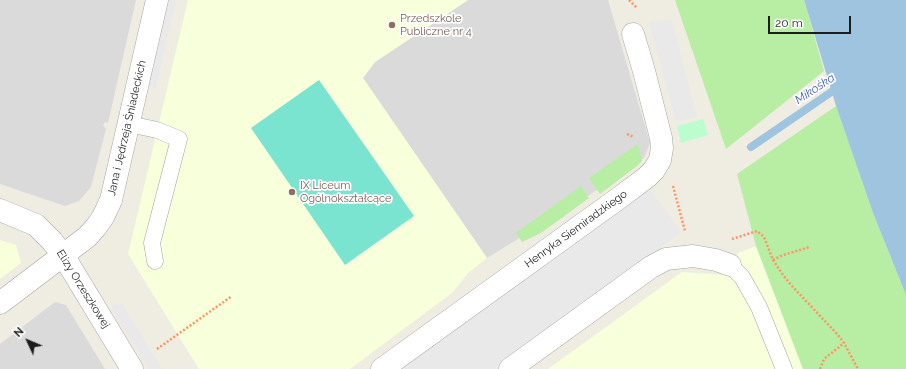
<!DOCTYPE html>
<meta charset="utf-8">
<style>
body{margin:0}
#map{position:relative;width:906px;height:369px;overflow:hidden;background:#efede2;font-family:Raleway,sans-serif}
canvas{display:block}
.north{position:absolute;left:8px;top:321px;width:40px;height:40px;-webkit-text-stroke:3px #fff;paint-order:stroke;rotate:314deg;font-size:11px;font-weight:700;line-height:16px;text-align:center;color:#1d1d1d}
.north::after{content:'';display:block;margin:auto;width:14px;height:18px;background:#1d1d1d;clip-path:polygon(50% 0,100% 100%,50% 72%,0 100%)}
.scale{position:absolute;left:768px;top:16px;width:83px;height:18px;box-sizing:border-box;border:2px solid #1d1d1d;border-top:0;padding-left:5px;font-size:12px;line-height:14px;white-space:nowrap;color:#1d1d1d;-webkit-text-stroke:3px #fff;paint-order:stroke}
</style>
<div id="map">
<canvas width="906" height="369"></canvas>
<div class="north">N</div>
<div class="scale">20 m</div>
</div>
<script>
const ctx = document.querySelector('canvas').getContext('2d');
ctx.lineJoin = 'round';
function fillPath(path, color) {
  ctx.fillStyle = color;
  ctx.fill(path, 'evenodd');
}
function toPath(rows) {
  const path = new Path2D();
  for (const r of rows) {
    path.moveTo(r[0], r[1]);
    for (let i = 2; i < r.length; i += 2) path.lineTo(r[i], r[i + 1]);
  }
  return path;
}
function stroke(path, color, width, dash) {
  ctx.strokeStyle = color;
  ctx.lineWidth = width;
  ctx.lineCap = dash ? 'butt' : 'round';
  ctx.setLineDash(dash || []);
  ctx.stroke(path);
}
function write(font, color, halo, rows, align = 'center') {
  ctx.font = font + ' Raleway,sans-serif';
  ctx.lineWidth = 3.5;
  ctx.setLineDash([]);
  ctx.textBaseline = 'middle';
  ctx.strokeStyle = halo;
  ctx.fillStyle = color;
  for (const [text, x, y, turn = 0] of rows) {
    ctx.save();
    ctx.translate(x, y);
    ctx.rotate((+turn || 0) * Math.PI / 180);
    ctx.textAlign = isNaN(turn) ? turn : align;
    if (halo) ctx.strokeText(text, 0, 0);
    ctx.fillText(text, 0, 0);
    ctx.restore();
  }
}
const residential = toPath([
 [0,0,136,0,108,123,105,122,103,125,106,129,91,187,79,201,65,206,0,184],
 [468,0,608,0,650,143,644,158,585,198,487,258,363,78,375,62],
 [55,302,66,305,105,369,0,369,0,344]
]);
const education = toPath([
 [188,0,468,0,375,62,363,78,487,258,468,273,452,293,350,369,199,369,128,254],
 [0,240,16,245,21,263,0,279],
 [756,246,803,369,548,369,682,272,725,275,738,253]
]);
const grass = toPath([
 [675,0,804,0,824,71,726,149],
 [836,106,873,213,906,295,906,369,803,369,756,246,737,174],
 [638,144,642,161,637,166,600,194,589,178],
 [581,186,589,198,541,233,522,242,516,233]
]);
const park = toPath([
 [703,119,708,135,681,143,677,126]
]);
const pitch = toPath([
 [319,80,414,216,345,265,251,128]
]);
const parking = toPath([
 [167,0,176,0,156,88,146,86],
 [672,20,697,117,676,122,649,22],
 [648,187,682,232,493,369,399,369],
 [122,303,141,334,162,369,149,369,114,314,111,306]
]);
const water = toPath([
 [804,0,906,0,906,295,873,213,836,106]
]);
const stream = toPath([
 [751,147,840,86]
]);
const path = toPath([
 [629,0,637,8],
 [627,134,634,137],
 [673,186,685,231],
 [732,239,757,231,764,237,773,260,783,275,792,286,838,335,844,343,858,369],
 [773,260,783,255,810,247],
 [157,349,232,296],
 [820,369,824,359,844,343]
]);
const service = toPath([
 [129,124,157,130,179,139,152,243,155,261],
 [730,265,742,277,759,307,784,369]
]);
const minor = toPath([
 [0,210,36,225,52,241,63,255,132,369],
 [0,303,87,237,96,227,103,217,111,200,157,0],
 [382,369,619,198,647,177,654,170,660,160,662,148,661,138,644,71,633,34],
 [510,369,651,267,666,259,693,256,716,260,730,265]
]);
const markers = [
 [392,25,4,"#8d6e63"],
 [292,192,4,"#8d6e63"]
];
const educationNames = [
 ["Przedszkole",400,19],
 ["Publiczne nr 4",400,32],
 ["IX Liceum",300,186],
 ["Ogólnokształcące",300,199]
];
const streetNames = [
 ["Jana i Jędrzeja Śniadeckich",127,128,-77],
 ["Henryka Siemiradzkiego",576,229,-36],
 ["Elizy Orzeszkowej",83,289,58]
];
const waterNames = [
 ["Mikośka",815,89,-34]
];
fillPath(residential, '#dbdada');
fillPath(education, '#f7ffdb');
fillPath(grass, '#b8eda4');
fillPath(park, '#bbfdce');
fillPath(pitch, '#7ae4d1');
fillPath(parking, '#e9e9e9');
fillPath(water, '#9fc4e0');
stroke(stream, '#9fc4e0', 8);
stroke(service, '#a4a4a4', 17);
stroke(minor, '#a4a4a4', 23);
stroke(path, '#ff9463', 2.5, [2, 2]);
stroke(service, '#fff', 16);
stroke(minor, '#fff', 22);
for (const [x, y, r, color] of markers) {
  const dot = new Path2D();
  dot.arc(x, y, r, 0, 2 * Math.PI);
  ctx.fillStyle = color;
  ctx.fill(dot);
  stroke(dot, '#fff', 1.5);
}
write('11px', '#785e54', '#fff', educationNames, 'left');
write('11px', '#1d1d1d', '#fff', streetNames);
write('italic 12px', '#4363b3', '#fff', waterNames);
</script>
